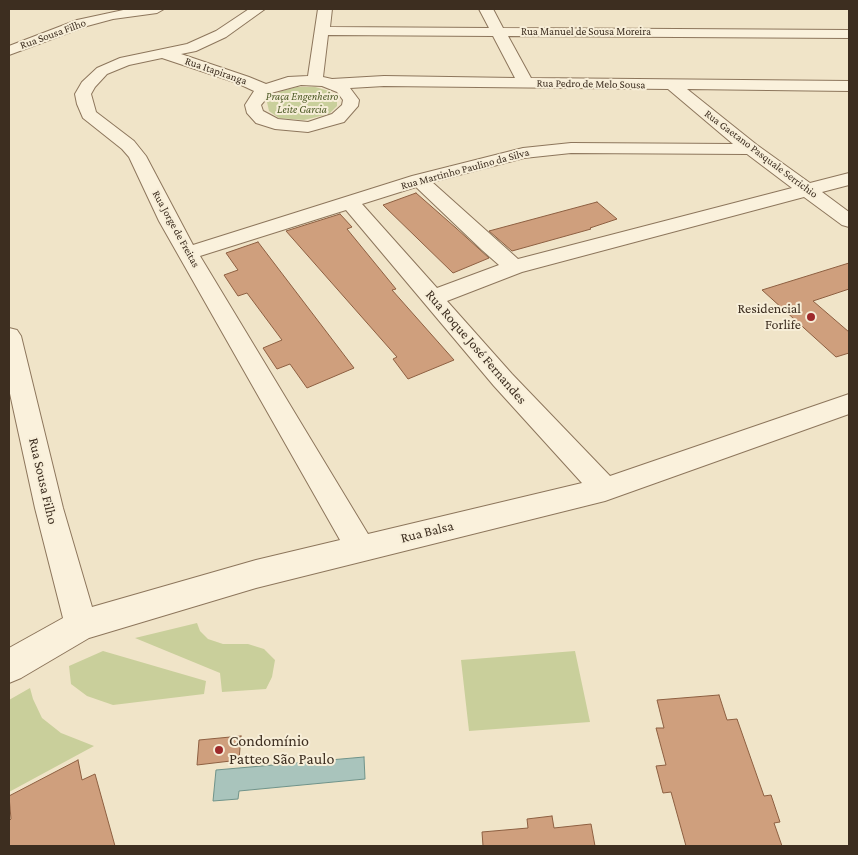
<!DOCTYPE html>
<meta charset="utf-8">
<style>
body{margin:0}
#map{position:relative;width:858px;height:855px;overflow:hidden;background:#f0e4c8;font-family:"Crimson Pro",serif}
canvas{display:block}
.frame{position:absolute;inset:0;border:10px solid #3d2e20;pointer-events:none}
</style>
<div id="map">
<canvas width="858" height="855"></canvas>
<div class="frame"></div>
</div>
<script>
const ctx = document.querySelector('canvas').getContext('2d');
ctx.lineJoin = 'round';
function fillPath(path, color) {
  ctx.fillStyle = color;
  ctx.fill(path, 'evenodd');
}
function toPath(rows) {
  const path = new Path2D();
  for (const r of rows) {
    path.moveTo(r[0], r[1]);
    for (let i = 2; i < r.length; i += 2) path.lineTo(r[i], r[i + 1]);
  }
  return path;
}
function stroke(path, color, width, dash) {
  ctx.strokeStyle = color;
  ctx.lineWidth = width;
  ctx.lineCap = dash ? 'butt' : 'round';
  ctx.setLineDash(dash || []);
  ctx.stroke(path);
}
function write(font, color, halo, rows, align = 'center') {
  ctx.font = font + ' "Crimson Pro",serif';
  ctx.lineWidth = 4;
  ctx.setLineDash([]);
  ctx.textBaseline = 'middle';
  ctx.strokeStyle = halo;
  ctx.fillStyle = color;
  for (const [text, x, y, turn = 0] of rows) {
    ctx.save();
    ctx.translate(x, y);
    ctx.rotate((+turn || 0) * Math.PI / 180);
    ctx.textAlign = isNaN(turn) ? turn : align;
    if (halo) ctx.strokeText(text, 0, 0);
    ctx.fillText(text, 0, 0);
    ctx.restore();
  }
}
const green = toPath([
 [297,87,315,87,329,91,337,97,337,106,329,114,304,120,279,118,269,111,267,102,270,98,281,91],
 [197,623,200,631,208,639,223,644,248,644,264,649,275,660,272,677,266,689,222,692,220,673,135,638],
 [103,651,206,681,204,694,113,705,87,696,71,684,69,666],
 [575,651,590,722,469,731,461,660],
 [30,688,33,699,42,718,61,733,94,746,9,792,9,700]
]);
const water = toPath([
 [364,757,365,779,239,791,238,799,213,801,216,770,364,757]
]);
const building = toPath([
 [416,193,456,228,489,258,453,273,383,205,416,193],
 [597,202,617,219,590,228,591,229,512,251,489,231,597,202],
 [340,214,352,227,347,229,396,289,392,290,454,360,408,379,393,359,397,357,286,231,340,214],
 [258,242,354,368,307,388,290,364,277,369,263,348,282,340,247,293,238,296,224,275,238,270,226,253,258,242],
 [849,263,849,289,813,301,849,332,849,353,836,357,762,290,849,263],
 [719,695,727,720,737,719,764,796,771,795,780,822,774,823,782,846,686,846,671,792,663,793,656,766,666,765,656,728,664,728,657,700,719,695],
 [241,736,239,760,197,765,199,740,241,736],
 [78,760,82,780,95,774,115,846,9,846,9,821,11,819,9,796,78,760],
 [552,816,554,828,591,824,595,846,483,846,482,832,528,828,527,819,552,816]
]);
const street = toPath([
 [128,9,164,9,157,13,113,19,87,26,9,55,9,46,77,20,128,9],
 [249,9,265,9,226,37,196,51,181,54,249,77,266,84,288,77,308,76,318,9,332,9,330,27,489,28,479,9,493,9,503,28,849,30,849,38,508,36,531,78,849,81,849,91,687,89,757,145,810,183,849,173,849,185,822,192,849,212,849,227,842,225,804,197,522,272,447,301,512,374,610,476,849,394,849,414,605,501,256,588,89,638,21,678,9,683,9,648,63,618,35,508,9,389,9,328,17,330,21,336,63,508,92,607,256,560,340,540,159,221,129,157,122,149,83,118,77,104,75,94,82,82,97,68,120,58,187,44,216,31,249,9],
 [328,35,493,36,515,78,384,76,332,79,323,77,328,35],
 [162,58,237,83,254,91,245,105,247,113,256,123,275,129,308,132,344,122,358,106,359,100,350,88,384,86,668,89,733,144,571,143,523,148,412,176,193,245,146,156,134,141,96,112,91,94,95,87,107,74,129,65,162,58],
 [301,85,322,86,337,92,343,100,342,105,332,114,308,122,278,119,263,111,261,105,271,93,301,85],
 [571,153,747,154,792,188,518,259,432,182,524,158,571,153],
 [416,187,482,250,499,265,437,288,362,204,416,187],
 [346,210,494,386,582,483,368,534,200,256,346,210]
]);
const markers = [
 [811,317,5,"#9e2a2b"],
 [219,750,5,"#9e2a2b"]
];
const farStreetnames = [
 ["Rua Manuel de Sousa Moreira",586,32],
 ["Rua Sousa Filho",53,34,-20],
 ["Rua Itapiranga",216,71,19],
 ["Rua Pedro de Melo Sousa",591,84,1],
 ["Rua Gaetano Pasquale Serrichio",761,154,37],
 ["Rua Martinho Paulino da Silva",465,169,-15],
 ["Rua Jorge de Freitas",176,229,61]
];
const farParknames = [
 ["Praça Engenheiro",302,97],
 ["Leite Garcia",302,110]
];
const poiNames = [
 ["Residencial",801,309],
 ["Forlife",801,325]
];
const streetNames = [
 ["Rua Roque José Fernandes",476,347,49],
 ["Rua Sousa Filho",43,481,77],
 ["Rua Balsa",427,532,-14]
];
const nearPoinames = [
 ["Condomínio",229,741],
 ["Patteo São Paulo",229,759]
];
fillPath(green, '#c9cf9b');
fillPath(water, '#a9c4bc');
stroke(water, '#6f938a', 1);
fillPath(building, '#cf9f7d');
stroke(building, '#8d5f41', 1);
stroke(street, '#8d765c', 2);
fillPath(street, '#faf1dc');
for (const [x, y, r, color] of markers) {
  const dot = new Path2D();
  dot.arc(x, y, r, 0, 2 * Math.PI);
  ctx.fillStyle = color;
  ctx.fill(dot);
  stroke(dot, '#f7eed8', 2);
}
write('11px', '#3d2e20', '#f7eed8', farStreetnames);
write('italic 11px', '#4d5a26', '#f7eed8', farParknames);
write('14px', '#3d2e20', '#f7eed8', poiNames, 'right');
write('14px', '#3d2e20', '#f7eed8', streetNames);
write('16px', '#3d2e20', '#f7eed8', nearPoinames, 'left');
</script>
